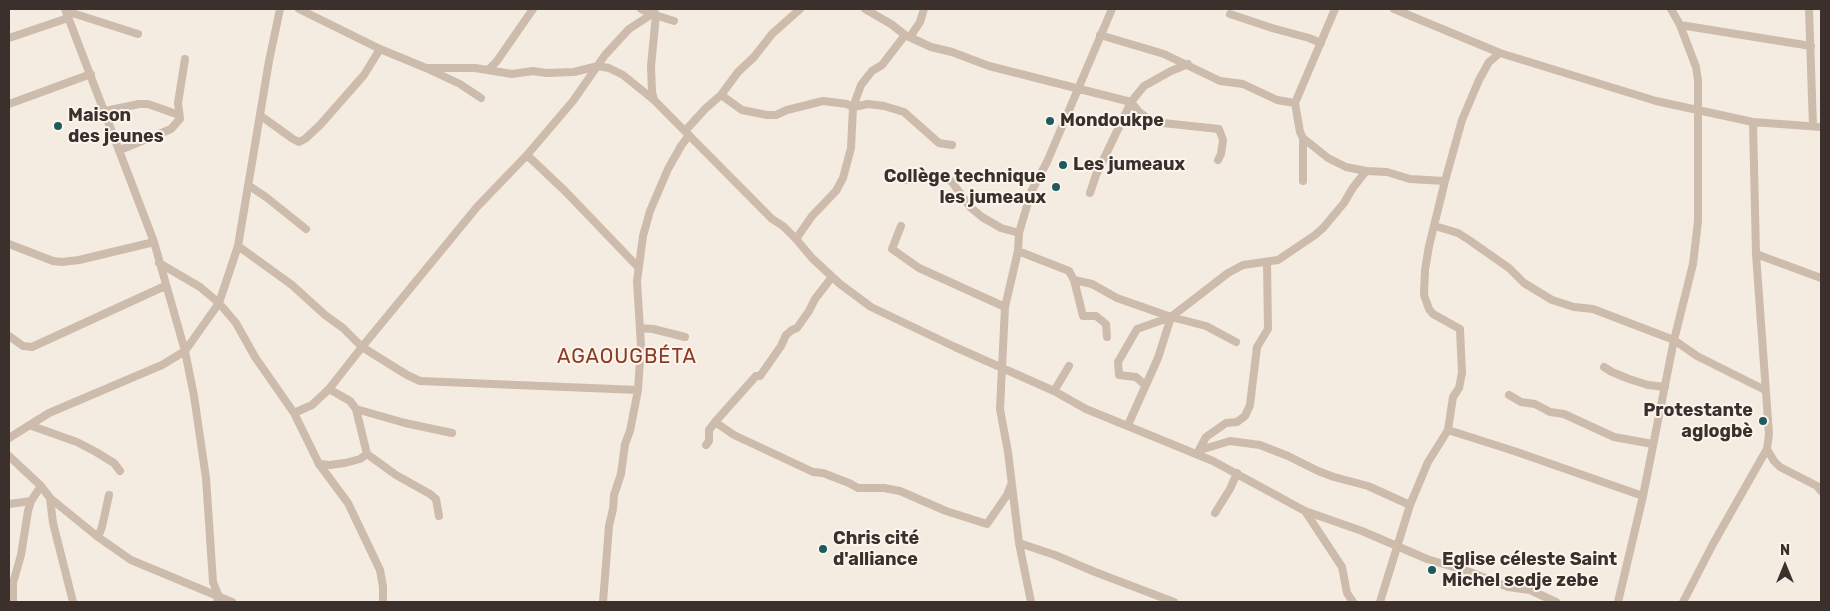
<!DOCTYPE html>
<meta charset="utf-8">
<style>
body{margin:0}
#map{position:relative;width:1830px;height:611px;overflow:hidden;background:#f4ebe1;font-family:Rubik,sans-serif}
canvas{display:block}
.frame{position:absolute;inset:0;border:10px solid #3b302b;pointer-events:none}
.north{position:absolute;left:1760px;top:541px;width:50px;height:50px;-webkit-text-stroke:4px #fbf5ee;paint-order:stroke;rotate:0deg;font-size:14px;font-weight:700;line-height:20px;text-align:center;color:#3b302b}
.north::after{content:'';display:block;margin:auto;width:18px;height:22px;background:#3b302b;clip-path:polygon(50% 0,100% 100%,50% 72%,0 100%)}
</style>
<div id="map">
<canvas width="1830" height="611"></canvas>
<div class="frame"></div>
<div class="north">N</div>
</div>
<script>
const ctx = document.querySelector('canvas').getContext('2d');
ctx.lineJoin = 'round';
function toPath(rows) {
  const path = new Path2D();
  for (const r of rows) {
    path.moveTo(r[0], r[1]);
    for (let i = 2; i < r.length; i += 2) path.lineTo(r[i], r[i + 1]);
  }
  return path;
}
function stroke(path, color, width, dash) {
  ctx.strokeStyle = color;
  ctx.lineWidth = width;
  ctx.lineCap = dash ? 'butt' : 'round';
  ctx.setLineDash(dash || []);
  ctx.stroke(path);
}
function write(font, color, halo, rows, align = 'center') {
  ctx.font = font + ' Rubik,sans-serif';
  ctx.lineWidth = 4;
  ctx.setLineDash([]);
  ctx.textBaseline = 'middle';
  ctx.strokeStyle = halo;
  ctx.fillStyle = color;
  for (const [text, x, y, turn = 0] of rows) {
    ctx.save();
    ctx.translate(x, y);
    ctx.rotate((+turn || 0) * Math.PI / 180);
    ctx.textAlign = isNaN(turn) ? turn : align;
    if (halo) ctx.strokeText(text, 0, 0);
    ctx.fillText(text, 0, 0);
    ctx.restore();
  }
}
const minor = toPath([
 [65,9,154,242,185,351,194,396,206,478,213,582,219,597,217,602],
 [299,9,380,49,426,68,475,68,512,74,533,71,546,73,574,72,598,66,609,68,623,75,654,100,772,219,783,226,796,239,812,258,840,284,871,307,955,347,1054,391,1086,409,1213,461,1305,511,1362,531,1427,559,1470,572,1508,587,1530,590,1556,602],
 [641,9,652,14,674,21],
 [1394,9,1500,53,1656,101,1753,122,1821,127],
 [1809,9,1813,126],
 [66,11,138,34],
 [1230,14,1272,28,1309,38,1321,43],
 [1680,25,1811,46],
 [905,35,931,47,952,52,989,66,1131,102,1139,112,1147,118,1163,123,1219,129,1223,140,1221,154,1218,160],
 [1100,35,1164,54,1220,81,1243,84,1277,100,1295,103],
 [910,37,920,22,924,9],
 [9,38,68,18],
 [428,69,460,84,481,98],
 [488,70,497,61,533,9],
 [721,95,742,110,767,115,776,115,787,110,823,101,847,104,853,107,868,104,884,106,904,112,939,143,952,145],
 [654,100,652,92,651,66,656,15],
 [9,104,91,74],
 [105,111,139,104,148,104,179,115],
 [261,116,293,139,299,142,305,139,320,125,364,75,380,49],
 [685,131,705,109,721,95,738,72,754,57,772,34,800,9],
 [1303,138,1328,158,1346,167,1366,171,1387,172,1410,179,1445,181],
 [120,150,171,129,178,121,180,119,178,103,185,59],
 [527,155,565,191,638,267],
 [889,176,908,180,934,177,945,178,952,182,970,207,982,217,1001,228,1019,233],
 [1303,181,1303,138,1300,132,1295,103,1335,9],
 [248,185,266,197,306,229],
 [1090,193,1096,175,1131,102,1144,86,1171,71,1188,64],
 [901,226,892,249,919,268,1005,307],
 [1435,226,1458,233,1469,240,1509,268,1524,283,1552,300,1574,307,1593,309,1674,340,1697,356,1765,390],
 [796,239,812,216,836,191,843,178,851,148,853,107,861,85,872,71,882,65,905,35,891,24,865,9],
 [9,244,53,261,62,262,79,260,154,242],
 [238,246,292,285,325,315,343,328,362,347,407,375,420,381,638,390],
 [1018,251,1069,271,1074,280,1092,284,1117,298,1171,317,1228,273,1243,265,1278,260,1315,235,1323,228,1344,203,1352,189,1366,171],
 [1756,254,1821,278],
 [159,263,200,287,219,303,236,323,255,357,294,413,319,464,348,503,380,570,383,587,383,602],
 [1074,280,1083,316,1096,316,1106,324,1107,337],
 [640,328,653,329,685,337],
 [9,336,23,346,32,347,165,286],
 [1604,367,1612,372,1629,379,1648,385,1665,387],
 [1145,385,1136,377,1119,375,1118,362,1137,329,1171,317],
 [329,389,350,401,356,409,367,454,396,475,430,494,436,499,439,516],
 [1054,391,1069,366],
 [1509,395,1521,402,1535,404,1550,412,1564,414,1614,437,1653,444],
 [356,409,405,423,452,433],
 [294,413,312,405,329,389,362,347,477,207,527,155,573,101,605,55,629,29,652,14,655,9],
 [715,422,734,435,813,472,823,473,849,483,858,488,884,488,900,491,946,511,987,524,1007,495,1011,485],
 [29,425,77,442,96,452,114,463,120,471],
 [1128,425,1158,358,1171,317,1206,326,1236,342],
 [1448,430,1514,451,1643,496],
 [9,438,49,413,162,365,185,351,219,303,238,246,269,61,280,9],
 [706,445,709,441,709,430,715,422,756,376,760,376,781,346,786,335,792,330,797,328,809,311,815,299,832,277],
 [1767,449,1774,461,1780,467,1817,486,1821,491],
 [1200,450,1230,441,1260,445,1288,456,1318,471,1334,477,1368,486,1410,505,1380,602],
 [1198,452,1206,437,1226,423,1237,422,1245,416,1250,405,1257,347,1268,329,1267,263],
 [9,456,41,486,50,498,98,537,131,560,232,602],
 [319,464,330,465,345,463,360,459,367,454],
 [50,498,53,523,73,602],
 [9,504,31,501],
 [1410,505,1428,462,1448,430,1453,397,1459,388,1462,373,1460,329,1433,314,1429,309,1424,295,1425,270,1429,246,1445,181,1462,120,1479,80,1489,62,1500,53],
 [1305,511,1342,567,1347,593,1353,602],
 [1215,513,1230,489,1237,473],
 [98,537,102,527,109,495],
 [1019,543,1055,555,1095,572,1174,602],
 [13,602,13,583,21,555,28,511,31,501,41,486],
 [603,602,609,526,613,509,614,495,621,474,625,444,630,431,638,390,641,346,637,281,643,236,650,211,668,169,681,146,689,135],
 [1031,602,1019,543,1008,452,1000,409,1005,307,1018,251,1019,233,1031,192,1047,162,1112,9],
 [1618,602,1643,496,1674,340,1693,264,1698,221,1698,80,1696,67,1680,25,1671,9],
 [1683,602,1713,544,1767,449,1769,434,1756,254,1753,122]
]);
const markers = [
 [1050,121,5,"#1f5a5e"],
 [58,126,5,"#1f5a5e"],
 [1063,165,5,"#1f5a5e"],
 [1056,187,5,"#1f5a5e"],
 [1763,421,5,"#1f5a5e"],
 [823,549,5,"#1f5a5e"],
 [1432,570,5,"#1f5a5e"]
];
const poiNames = [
 ["Maison",68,116],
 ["des jeunes",68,137],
 ["Mondoukpe",1060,121],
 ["Les jumeaux",1073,165],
 ["Collège technique",1046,177,"right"],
 ["les jumeaux",1046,198,"right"],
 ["Protestante",1753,411,"right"],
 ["aglogbè",1753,432,"right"],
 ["Chris cité",833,539],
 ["d'alliance",833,560],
 ["Eglise céleste Saint",1442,560],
 ["Michel sedje zebe",1442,581]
];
const quarterNames = [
 ["AGAOUGBÉTA",627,357]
];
stroke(minor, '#cdbbac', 8);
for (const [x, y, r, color] of markers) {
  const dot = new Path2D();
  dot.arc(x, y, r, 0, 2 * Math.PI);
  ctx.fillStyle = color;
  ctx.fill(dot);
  stroke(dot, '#fbf5ee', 2);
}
write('bold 18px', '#3b302b', '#fbf5ee', poiNames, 'left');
ctx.letterSpacing = '1px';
write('20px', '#8c3b22', '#fbf5ee', quarterNames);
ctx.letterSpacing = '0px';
</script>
